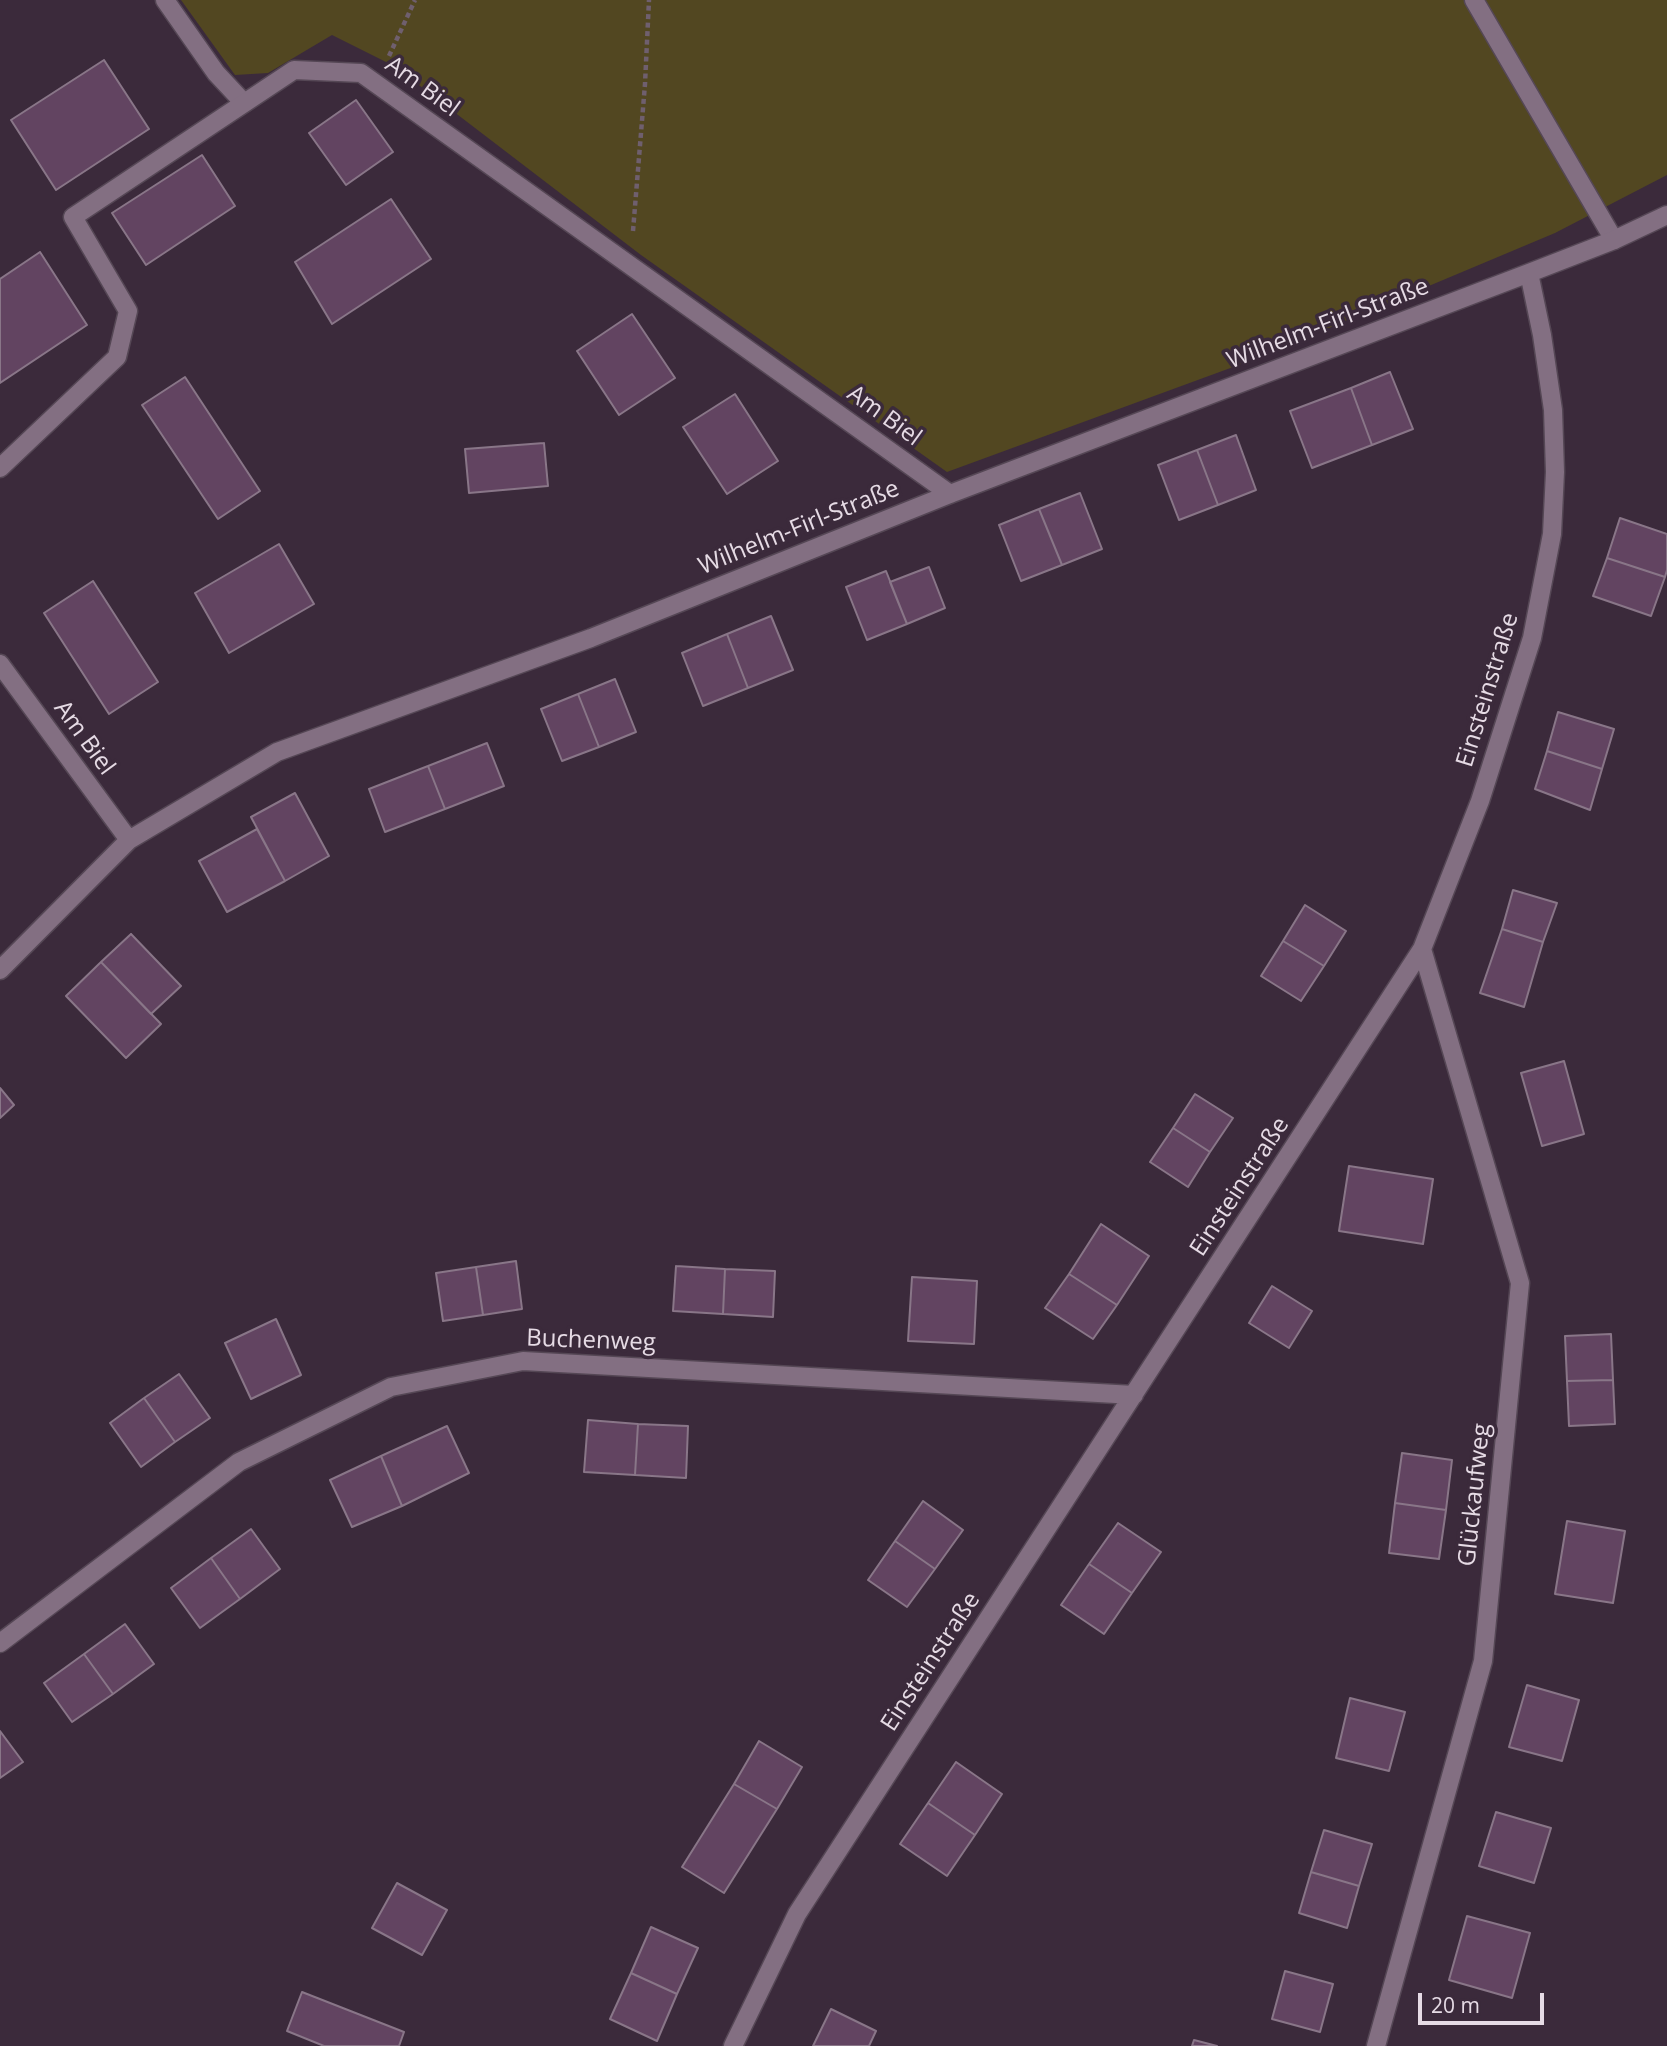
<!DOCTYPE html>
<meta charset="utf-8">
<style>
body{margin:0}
#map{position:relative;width:1667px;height:2046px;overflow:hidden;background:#3b2a3b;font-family:"Open Sans",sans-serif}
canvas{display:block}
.scale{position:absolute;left:1418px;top:1993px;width:126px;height:32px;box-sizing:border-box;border:4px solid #e6dbe5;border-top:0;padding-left:9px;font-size:21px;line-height:24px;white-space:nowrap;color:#e6dbe5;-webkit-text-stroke:5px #3b2a3b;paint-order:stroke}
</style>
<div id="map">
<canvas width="1667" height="2046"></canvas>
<div class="scale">20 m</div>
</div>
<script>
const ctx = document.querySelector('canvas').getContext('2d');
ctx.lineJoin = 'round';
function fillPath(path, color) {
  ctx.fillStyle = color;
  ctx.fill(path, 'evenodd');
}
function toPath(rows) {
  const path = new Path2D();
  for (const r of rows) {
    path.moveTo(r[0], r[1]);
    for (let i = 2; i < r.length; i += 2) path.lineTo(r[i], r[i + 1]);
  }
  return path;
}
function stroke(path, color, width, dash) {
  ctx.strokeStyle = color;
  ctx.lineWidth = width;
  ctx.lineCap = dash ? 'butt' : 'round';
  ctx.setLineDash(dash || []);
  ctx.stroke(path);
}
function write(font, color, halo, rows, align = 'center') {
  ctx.font = font + ' "Open Sans",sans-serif';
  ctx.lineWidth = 7;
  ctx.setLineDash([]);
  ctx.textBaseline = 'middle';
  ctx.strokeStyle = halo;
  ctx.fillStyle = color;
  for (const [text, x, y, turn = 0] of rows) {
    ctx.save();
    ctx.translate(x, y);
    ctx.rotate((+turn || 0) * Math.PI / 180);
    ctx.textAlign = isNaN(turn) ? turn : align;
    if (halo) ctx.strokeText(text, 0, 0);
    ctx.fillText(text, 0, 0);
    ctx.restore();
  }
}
const green = toPath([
 [181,0,1667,0,1667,175,1555,233,1255,359,947,472,641,255,394,66,332,35,268,73,235,75]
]);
const building = toPath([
 [104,60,149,129,56,190,11,120,104,60],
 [356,100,393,152,346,185,309,133,356,100],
 [202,155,235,206,146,265,112,213,202,155],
 [391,199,431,259,332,324,295,262,391,199],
 [40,252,87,325,0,383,0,279,40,252],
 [632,314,675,378,619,415,577,351,632,314],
 [1390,372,1413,429,1372,445,1351,388,1390,372],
 [185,377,260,491,218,519,142,405,185,377],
 [1351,388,1372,445,1312,468,1290,411,1351,388],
 [735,394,778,461,727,494,683,427,735,394],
 [1236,435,1256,490,1218,505,1197,450,1236,435],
 [544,443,548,486,469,493,465,449,544,443],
 [1197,450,1218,505,1179,520,1158,465,1197,450],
 [1080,493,1102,549,1062,565,1039,509,1080,493],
 [1039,509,1062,565,1021,581,999,525,1039,509],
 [1620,518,1667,534,1667,570,1665,577,1607,558,1620,518],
 [279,544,314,604,229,653,195,593,279,544],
 [1607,558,1665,577,1651,616,1593,596,1607,558],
 [929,567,945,608,907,624,890,582,929,567],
 [886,571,907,624,867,640,846,587,886,571],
 [93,581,158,682,109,714,44,613,93,581],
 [771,616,793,670,748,688,727,634,771,616],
 [727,634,748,688,703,706,682,653,727,634],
 [615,679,636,732,599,747,578,694,615,679],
 [578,694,599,747,562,761,541,709,578,694],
 [1558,712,1614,729,1602,769,1547,751,1558,712],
 [487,743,504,786,445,809,428,766,487,743],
 [1547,751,1602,769,1590,810,1535,789,1547,751],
 [428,766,445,809,385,832,369,789,428,766],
 [295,793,329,856,285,881,251,817,295,793],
 [257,829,285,881,227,912,199,861,257,829],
 [1513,890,1557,903,1543,942,1502,929,1513,890],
 [1305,905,1346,931,1324,966,1283,941,1305,905],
 [1502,929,1543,942,1524,1007,1480,993,1502,929],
 [131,934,181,986,151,1014,101,962,131,934],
 [1283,941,1324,966,1301,1001,1261,976,1283,941],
 [101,962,161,1024,126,1058,66,996,101,962],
 [1564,1061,1584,1134,1542,1146,1521,1073,1564,1061],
 [0,1088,14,1105,0,1118,0,1088],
 [1195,1094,1233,1118,1210,1152,1173,1128,1195,1094],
 [1173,1128,1210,1152,1188,1187,1150,1162,1173,1128],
 [1349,1166,1433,1179,1423,1244,1339,1231,1349,1166],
 [1101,1224,1149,1256,1117,1305,1069,1274,1101,1224],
 [516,1261,522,1309,483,1315,476,1267,516,1261],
 [676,1266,725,1269,723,1314,673,1311,676,1266],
 [476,1267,483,1315,443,1321,436,1273,476,1267],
 [725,1269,775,1271,773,1317,723,1314,725,1269],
 [1069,1274,1117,1305,1093,1339,1045,1308,1069,1274],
 [912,1277,977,1281,974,1344,908,1341,912,1277],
 [1272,1286,1312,1311,1289,1348,1249,1323,1272,1286],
 [276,1319,301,1375,251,1399,225,1343,276,1319],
 [1611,1334,1613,1380,1567,1381,1565,1336,1611,1334],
 [179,1374,210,1418,175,1442,144,1398,179,1374],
 [1613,1380,1615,1424,1569,1426,1567,1381,1613,1380],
 [144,1398,175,1442,141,1467,110,1423,144,1398],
 [588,1420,638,1424,635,1475,584,1472,588,1420],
 [638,1424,688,1426,686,1478,635,1475,638,1424],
 [447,1426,469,1473,402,1506,381,1456,447,1426],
 [1402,1453,1452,1460,1446,1510,1395,1503,1402,1453],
 [381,1456,402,1506,352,1527,330,1480,381,1456],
 [923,1501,963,1530,935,1569,895,1541,923,1501],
 [1395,1503,1446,1510,1439,1559,1389,1553,1395,1503],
 [1567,1521,1625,1531,1613,1603,1555,1594,1567,1521],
 [1118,1523,1161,1552,1132,1593,1089,1564,1118,1523],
 [251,1529,280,1569,240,1599,211,1558,251,1529],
 [895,1541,935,1569,907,1607,868,1580,895,1541],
 [211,1558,240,1599,200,1628,171,1588,211,1558],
 [1089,1564,1132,1593,1104,1634,1061,1605,1089,1564],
 [125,1624,154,1664,113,1694,84,1654,125,1624],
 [84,1654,113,1694,72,1722,44,1683,84,1654],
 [1527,1685,1579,1700,1562,1761,1509,1747,1527,1685],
 [1350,1698,1405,1712,1389,1771,1336,1758,1350,1698],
 [0,1731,23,1762,0,1778,0,1731],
 [759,1741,802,1767,777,1809,734,1784,759,1741],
 [956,1762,1002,1794,975,1835,928,1803,956,1762],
 [734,1784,777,1809,724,1893,682,1867,734,1784],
 [928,1803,975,1835,947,1876,900,1844,928,1803],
 [1496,1812,1551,1828,1534,1883,1479,1866,1496,1812],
 [1324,1830,1372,1844,1359,1886,1311,1872,1324,1830],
 [1311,1872,1359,1886,1347,1928,1299,1913,1311,1872],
 [397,1883,447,1910,422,1955,372,1928,397,1883],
 [1467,1916,1530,1933,1512,1998,1449,1980,1467,1916],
 [651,1927,698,1948,677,1994,631,1973,651,1927],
 [1285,1971,1333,1984,1320,2032,1272,2019,1285,1971],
 [631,1973,677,1994,657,2041,610,2019,631,1973],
 [302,1992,404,2032,399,2046,324,2046,287,2031,302,1992],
 [831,2009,876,2031,869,2046,813,2046,831,2009],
 [1194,2040,1217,2046,1192,2046,1194,2040]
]);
const path = toPath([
 [389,56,415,0],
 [633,231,645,84,649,0]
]);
const service = toPath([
 [165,0,216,73,244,103],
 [1474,0,1614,240]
]);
const minor = toPath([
 [0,468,117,357,128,311,73,217,294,70,361,73,950,494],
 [0,664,129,840],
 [0,970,129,840,277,752,591,638,950,494,1529,273,1614,240,1667,215],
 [0,1643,239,1462,391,1387,523,1361,1134,1395],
 [733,2046,797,1914,1422,949,1480,801,1532,638,1552,534,1555,472,1553,410,1542,335,1529,273],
 [1376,2046,1483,1661,1520,1283,1422,949]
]);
const streetNames = [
 ["Am Biel",422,87,36],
 ["Wilhelm-Firl-Straße",1328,324,-21],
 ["Am Biel",884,416,36],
 ["Wilhelm-Firl-Straße",799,528,-22],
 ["Einsteinstraße",1488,690,-73],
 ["Am Biel",84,738,54],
 ["Einsteinstraße",1240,1187,-57],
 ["Buchenweg",591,1341,2],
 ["Glückaufweg",1475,1495,-84],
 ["Einsteinstraße",931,1662,-57]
];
fillPath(green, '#524721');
fillPath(building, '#624461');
stroke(building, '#897688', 2);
stroke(service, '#554755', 21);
stroke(minor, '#554755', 21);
stroke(path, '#6f5f6e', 4.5, [5, 3.5]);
stroke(service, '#836f82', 18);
stroke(minor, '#836f82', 18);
write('24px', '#e6dbe5', '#3b2a3b', streetNames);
</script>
